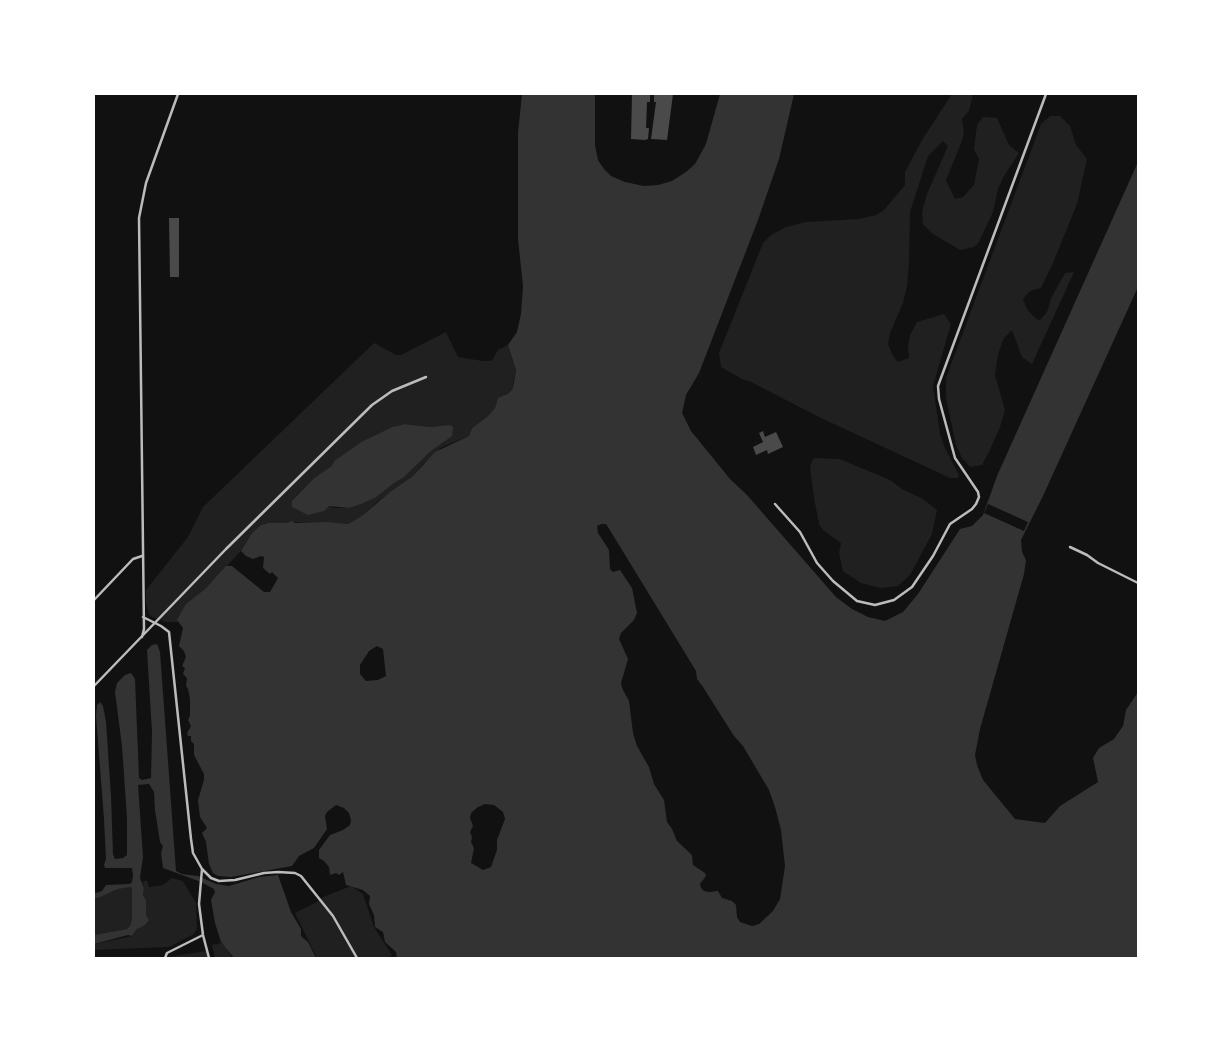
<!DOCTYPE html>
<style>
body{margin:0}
#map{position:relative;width:1232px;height:1052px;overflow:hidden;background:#111;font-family:"Alegreya Sans",sans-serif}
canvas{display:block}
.frame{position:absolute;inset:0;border:95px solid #fff;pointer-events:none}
</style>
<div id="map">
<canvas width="1232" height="1052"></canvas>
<div class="frame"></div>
</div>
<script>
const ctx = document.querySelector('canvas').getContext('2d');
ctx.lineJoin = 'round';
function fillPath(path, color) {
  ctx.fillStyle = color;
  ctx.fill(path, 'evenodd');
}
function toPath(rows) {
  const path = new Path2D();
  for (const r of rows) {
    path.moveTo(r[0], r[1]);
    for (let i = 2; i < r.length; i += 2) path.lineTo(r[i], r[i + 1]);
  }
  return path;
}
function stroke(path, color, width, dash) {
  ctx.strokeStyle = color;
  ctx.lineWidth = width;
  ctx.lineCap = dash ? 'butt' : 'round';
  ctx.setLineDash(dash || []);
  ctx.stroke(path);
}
const green = toPath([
 [952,94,973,94,969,111,962,119,964,132,962,141,946,180,955,199,963,197,974,185,979,159,974,149,977,125,983,117,997,118,1009,145,1019,153,1004,176,998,189,993,212,979,242,974,247,960,250,933,234,923,224,922,212,927,194,948,146,943,141,928,156,910,212,909,263,907,286,903,303,890,333,888,344,893,356,898,362,909,358,908,346,910,335,917,322,944,314,951,324,933,386,940,434,945,448,959,475,958,478,950,478,819,417,751,382,742,379,721,367,719,353,763,243,771,235,786,227,806,222,859,219,876,215,884,210,905,185,905,172,922,140],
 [1050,116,1060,116,1070,126,1076,145,1087,159,1077,204,1053,263,1041,288,1030,291,1023,299,1027,309,1036,319,1040,320,1047,312,1051,298,1065,273,1074,272,1032,364,1022,357,1012,330,1004,338,998,354,995,375,1005,410,1000,427,989,452,982,465,970,467,962,458,956,445,946,398,946,378,1041,124],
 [446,332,458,357,483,361,490,361,493,359,498,350,508,345,516,370,512,390,503,396,498,398,495,408,488,416,472,428,469,436,442,447,423,464,413,476,377,502,363,515,350,523,347,524,290,522,287,523,268,523,261,525,252,533,241,551,205,589,185,606,177,622,166,622,152,617,149,614,146,603,146,590,188,537,203,507,374,343,396,355,401,355],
 [405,424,430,427,449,425,451,436,431,451,404,477,393,483,375,498,349,508,334,508,329,506,326,508,295,509,292,501,314,478,333,466,334,461,361,442,392,427],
 [814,458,840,459,890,480,902,489,923,499,937,510,932,534,910,575,898,586,880,588,861,583,843,571,839,553,841,543,823,530,819,524,814,498,810,466],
 [172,878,183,881,196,903,197,928,194,934,169,947,94,950,94,944,95,944,132,936,137,929,149,920,146,915,146,900,143,895,144,888,143,882,147,880,149,887,163,885],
 [130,886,132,888,132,919,130,926,127,929,94,935,94,898,98,898,118,889],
 [351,886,363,894,374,927,392,955,389,958,317,958,295,913,317,902,323,897],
 [221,943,225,946,232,958,215,958,212,945],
 [206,951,208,958,167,958,168,957]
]);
const water = toPath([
 [522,94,595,94,595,145,598,160,604,169,611,176,625,182,644,186,658,185,672,181,686,172,695,164,706,144,720,94,794,94,779,159,758,220,699,373,686,395,682,413,691,431,730,479,747,495,836,597,852,609,868,617,885,621,903,612,918,594,960,529,972,526,983,515,997,476,1138,162,1138,287,1043,496,1021,540,1022,552,1026,560,1024,574,980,729,975,755,977,765,983,780,1015,819,1045,823,1060,806,1098,782,1093,758,1099,748,1114,739,1123,726,1126,710,1138,692,1138,958,397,958,396,952,385,942,383,932,375,927,374,915,369,904,370,896,363,890,346,885,343,872,339,875,336,873,330,875,329,867,324,861,319,858,319,850,330,835,343,830,350,825,351,820,349,813,344,808,336,805,327,812,325,816,327,829,314,848,299,856,292,866,231,877,218,876,213,873,209,864,206,842,202,833,207,828,200,817,198,800,204,780,204,774,194,755,194,744,191,741,191,736,188,736,187,733,191,726,188,720,190,716,190,699,188,689,186,686,187,678,183,674,185,668,182,666,186,657,184,651,179,646,183,628,177,620,186,604,205,589,226,566,232,566,264,592,270,592,278,578,272,572,270,574,263,568,264,557,261,556,253,559,246,556,241,551,252,533,261,525,268,523,287,523,292,521,295,523,327,522,347,524,350,523,363,515,390,492,413,476,435,452,469,436,472,428,488,416,495,408,498,398,507,394,512,390,514,383,516,370,508,345,517,332,521,314,523,286,518,239,518,133],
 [601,524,606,524,608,527,696,671,697,679,703,687,734,736,743,746,769,790,775,807,781,830,785,866,780,899,773,911,759,924,752,926,740,922,737,917,736,905,732,901,722,898,718,891,709,892,704,891,701,888,700,884,706,876,705,873,693,865,692,855,677,841,672,829,667,822,664,800,654,784,649,767,637,746,633,733,629,701,622,688,621,683,628,659,619,639,621,633,634,620,637,613,632,588,620,570,613,572,610,569,609,550,598,533,597,526],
 [377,646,383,649,386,676,378,680,366,681,360,674,360,665,369,651],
 [485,804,494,805,503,812,505,819,497,840,497,850,491,867,483,870,471,863,474,848,471,842,472,837,470,832,473,826,470,818,471,813,478,807],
 [405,424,430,427,449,425,452,426,453,428,452,436,431,451,404,477,394,483,375,498,361,504,349,508,329,506,324,511,308,515,292,507,292,501,314,478,332,466,334,461,361,442,392,427],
 [157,644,160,652,176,871,182,874,198,876,216,884,229,886,259,877,278,875,291,912,301,929,301,936,308,942,316,958,234,958,221,942,215,923,211,900,215,892,214,889,201,882,163,868,161,853,163,846,160,842,155,810,154,792,149,784,138,785,143,857,140,878,144,888,143,895,146,900,146,915,149,920,145,925,137,929,132,936,128,935,94,944,94,935,127,929,130,926,132,919,132,888,130,887,118,889,98,898,94,898,94,892,96,893,102,891,106,885,130,884,132,882,133,875,132,868,105,868,104,865,106,859,104,819,96,716,97,705,100,702,103,706,106,722,111,796,113,854,115,859,123,858,127,855,127,818,122,746,115,692,117,683,125,675,131,673,135,679,139,778,142,780,151,778,152,732,147,650,152,645]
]);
const pier = toPath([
 [988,504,1028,522,1024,531,984,513]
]);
const building = toPath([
 [632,94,650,94,650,102,647,102,646,128,649,128,648,139,645,140,631,139],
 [654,94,673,94,667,140,651,139,656,102,654,102],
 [169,218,179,218,179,277,170,277],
 [763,431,765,437,776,432,783,447,768,454,767,450,756,455,753,447,763,442,759,433]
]);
const minor = toPath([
 [775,504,800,532,817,563,833,581,857,601,875,605,894,600,912,587,933,556,950,524,972,509,976,504,979,497,978,492,955,458,939,399,938,386,1046,94],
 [1070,547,1087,555,1098,563,1138,583],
 [94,600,133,559,142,556],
 [143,617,161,626,169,632,191,839,193,853,202,869,199,904,203,935,209,958],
 [142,637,144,629,139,218,146,183,178,94],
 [94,686,226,549,372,405,392,391,426,377],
 [202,869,211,878,219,881,235,880,264,873,278,872,295,873,301,876,333,916,357,958],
 [165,958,167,953,203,935]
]);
fillPath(green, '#202020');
fillPath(water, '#333');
fillPath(pier, '#111');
fillPath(building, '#4a4a4a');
stroke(minor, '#bcbcbc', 2.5);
</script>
